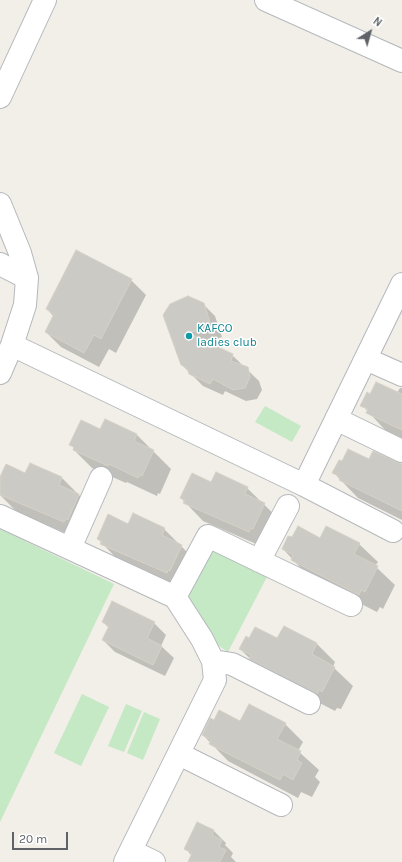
<!DOCTYPE html>
<style>
body{margin:0}
#map{position:relative;width:402px;height:862px;overflow:hidden;background:#f1efe8;font-family:Karla,sans-serif}
canvas{display:block}
.north{position:absolute;left:350px;top:12px;width:40px;height:40px;-webkit-text-stroke:3px #fff;paint-order:stroke;rotate:37deg;font-size:11px;font-weight:700;line-height:16px;text-align:center;color:#5f6368}
.north::after{content:'';display:block;margin:auto;width:14px;height:18px;background:#5f6368;clip-path:polygon(50% 0,100% 100%,50% 72%,0 100%)}
.scale{position:absolute;left:12px;top:832px;width:56px;height:18px;box-sizing:border-box;border:2px solid #5f6368;border-top:0;padding-left:5px;font-size:12px;line-height:14px;white-space:nowrap;color:#5f6368;-webkit-text-stroke:3px #fff;paint-order:stroke}
</style>
<div id="map">
<canvas width="402" height="862"></canvas>
<div class="north">N</div>
<div class="scale">20 m</div>
</div>
<script>
const ctx = document.querySelector('canvas').getContext('2d');
ctx.lineJoin = 'round';
function fillPath(path, color) {
  ctx.fillStyle = color;
  ctx.fill(path, 'evenodd');
}
function toPath(rows) {
  const path = new Path2D();
  for (const r of rows) {
    path.moveTo(r[0], r[1]);
    for (let i = 2; i < r.length; i += 2) path.lineTo(r[i], r[i + 1]);
  }
  return path;
}
function stroke(path, color, width, dash) {
  ctx.strokeStyle = color;
  ctx.lineWidth = width;
  ctx.lineCap = dash ? 'butt' : 'round';
  ctx.setLineDash(dash || []);
  ctx.stroke(path);
}
function write(font, color, halo, rows, align = 'center') {
  ctx.font = font + ' Karla,sans-serif';
  ctx.lineWidth = 3;
  ctx.setLineDash([]);
  ctx.textBaseline = 'middle';
  ctx.strokeStyle = halo;
  ctx.fillStyle = color;
  for (const [text, x, y, turn = 0] of rows) {
    ctx.save();
    ctx.translate(x, y);
    ctx.rotate((+turn || 0) * Math.PI / 180);
    ctx.textAlign = isNaN(turn) ? turn : align;
    if (halo) ctx.strokeText(text, 0, 0);
    ctx.fillText(text, 0, 0);
    ctx.restore();
  }
}
const green = toPath([
 [265,406,301,426,292,442,255,422],
 [0,529,114,584,0,822],
 [208,547,270,571,228,652,216,644,183,589],
 [82,694,109,707,81,766,54,753],
 [126,704,142,711,124,752,108,746],
 [144,712,160,719,143,760,127,753]
]);
const shadow = toPath([
 [131,280,146,295,116,353,109,349,99,367,61,347,46,332,54,317,47,309],
 [203,304,215,316,222,337,206,343,232,355,259,381,262,390,257,399,246,401,225,391,223,395,203,386,182,365,164,316],
 [400,388,402,388,402,439,386,431,362,405,370,395,397,393],
 [101,430,136,434,171,469,160,494,158,493,157,496,127,482,126,483,92,468,74,450,74,448,71,445],
 [369,461,402,466,402,520,358,498,334,473],
 [30,464,62,478,97,513,82,540,17,512,0,495,0,479,26,474],
 [212,484,247,488,282,522,268,549,203,521,181,498],
 [129,525,164,529,199,564,185,590,120,562,98,539],
 [321,539,359,544,378,562,375,566,395,585,383,609,380,607,377,612,310,578,283,549],
 [103,622,154,623,166,635,161,646,174,658,165,676,115,652,103,640,109,628],
 [284,627,317,644,335,662,333,667,353,686,341,709,337,708,335,711,268,676,240,649,249,639,278,639],
 [240,723,285,724,303,742,298,751,319,770,315,777,320,782,312,797,301,792,298,798,228,761,203,735],
 [198,823,214,831,226,843,225,845,233,853,231,857,236,862,190,862,192,856,185,848]
]);
const building = toPath([
 [76,250,132,279,101,339,94,335,84,353,45,332,54,314,46,309,76,250],
 [188,296,204,303,211,326,188,333,233,354,231,361,248,367,250,377,245,388,233,390,213,379,210,384,189,374,187,368,181,365,163,315,170,304,188,296],
 [376,382,402,394,402,430,366,413,368,409,360,406,367,392,370,394,376,382],
 [105,419,137,434,134,441,154,450,142,476,140,475,138,478,109,464,108,466,73,450,74,447,69,445,81,420,100,429,105,419],
 [348,449,369,459,373,451,402,464,402,511,339,480,341,477,332,473,339,460,342,461,348,449],
 [30,463,62,477,59,485,79,494,68,520,66,519,64,522,0,495,0,477,6,464,25,473,30,463],
 [216,472,248,487,245,494,265,503,253,529,251,528,249,532,183,503,185,500,180,498,192,473,211,482,216,472],
 [133,513,165,528,162,535,182,545,170,571,168,570,167,573,100,544,102,541,97,539,108,514,128,524,133,513],
 [298,526,320,538,326,526,360,543,354,554,378,566,365,592,361,590,359,595,291,560,293,555,282,549,288,536,292,537,298,526],
 [112,601,155,622,147,638,162,646,153,665,102,640,109,626,102,622,112,601],
 [284,626,317,643,312,654,335,667,322,692,319,690,317,694,249,659,251,655,239,649,246,636,249,638,255,627,277,638,284,626],
 [249,704,286,723,277,739,301,751,297,760,302,763,293,780,283,774,280,780,209,744,211,740,202,735,210,718,214,720,219,710,240,721,249,704],
 [197,822,214,830,212,835,222,840,219,847,226,850,220,862,188,862,192,853,184,849,197,822]
]);
const minor = toPath([
 [266,0,402,61],
 [0,97,45,0],
 [0,204,20,253,27,278],
 [0,264,27,278,25,305,12,345,0,373],
 [12,345,304,485,402,284],
 [366,359,402,375],
 [336,419,402,451],
 [304,485,393,531],
 [0,516,175,597,202,639,213,661,215,680,125,862],
 [70,548,101,478],
 [259,561,288,506],
 [175,597,208,536,351,605],
 [213,661,232,664,309,703],
 [179,754,281,805],
 [131,851,154,862]
]);
const markers = [
 [189,336,4,"#0f9aa8"]
];
const cultureNames = [
 ["KAFCO",197,329],
 ["ladies club",197,343]
];
fillPath(green, '#c5e8c5');
fillPath(shadow, '#0003');
fillPath(building, '#cccac5');
stroke(building, '#d6d1c6', 1);
stroke(minor, '#b5b8bc', 24);
stroke(minor, '#fff', 22);
for (const [x, y, r, color] of markers) {
  const dot = new Path2D();
  dot.arc(x, y, r, 0, 2 * Math.PI);
  ctx.fillStyle = color;
  ctx.fill(dot);
  stroke(dot, '#fff', 1.5);
}
write('12px', '#0d838f', '#fff', cultureNames, 'left');
</script>
